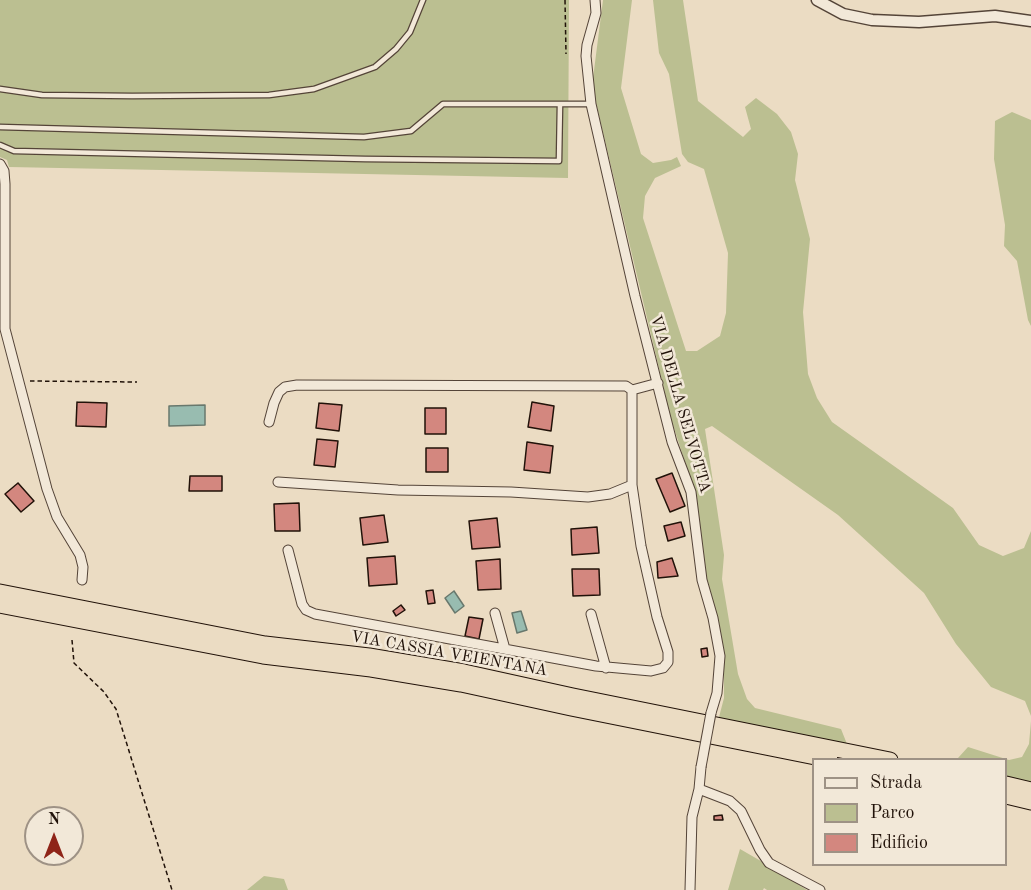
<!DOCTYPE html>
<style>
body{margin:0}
#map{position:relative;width:1031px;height:890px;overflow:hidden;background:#ebdcc3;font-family:"Old Standard TT",serif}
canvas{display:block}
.legend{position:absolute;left:812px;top:758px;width:195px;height:108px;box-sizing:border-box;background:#f2e8d8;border:2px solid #9e9285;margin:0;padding:8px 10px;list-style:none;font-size:18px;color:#211209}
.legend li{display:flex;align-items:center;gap:12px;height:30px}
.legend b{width:30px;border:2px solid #9e9285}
.north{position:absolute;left:24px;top:806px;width:60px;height:60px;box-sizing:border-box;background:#f2e8d8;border:2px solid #9e9285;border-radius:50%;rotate:0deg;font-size:16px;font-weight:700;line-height:24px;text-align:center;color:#211209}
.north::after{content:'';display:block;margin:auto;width:21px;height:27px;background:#8f2418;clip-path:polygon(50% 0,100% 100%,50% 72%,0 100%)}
</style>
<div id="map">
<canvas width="1031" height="890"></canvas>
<ul class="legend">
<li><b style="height:8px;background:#f2e8d8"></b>Strada</li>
<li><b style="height:16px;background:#bbbf91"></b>Parco</li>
<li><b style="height:16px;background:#d3877f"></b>Edificio</li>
</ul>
<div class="north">N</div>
</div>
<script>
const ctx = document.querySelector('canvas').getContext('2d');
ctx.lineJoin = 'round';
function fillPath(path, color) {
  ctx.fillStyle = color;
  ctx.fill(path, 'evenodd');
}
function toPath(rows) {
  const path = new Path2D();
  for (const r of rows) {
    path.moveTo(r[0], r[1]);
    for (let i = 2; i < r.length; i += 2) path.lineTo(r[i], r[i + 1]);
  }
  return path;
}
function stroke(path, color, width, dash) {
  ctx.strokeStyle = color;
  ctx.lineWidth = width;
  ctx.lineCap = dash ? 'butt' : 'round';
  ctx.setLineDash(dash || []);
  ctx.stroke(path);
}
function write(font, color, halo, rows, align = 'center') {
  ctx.font = font + ' "Old Standard TT",serif';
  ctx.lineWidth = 5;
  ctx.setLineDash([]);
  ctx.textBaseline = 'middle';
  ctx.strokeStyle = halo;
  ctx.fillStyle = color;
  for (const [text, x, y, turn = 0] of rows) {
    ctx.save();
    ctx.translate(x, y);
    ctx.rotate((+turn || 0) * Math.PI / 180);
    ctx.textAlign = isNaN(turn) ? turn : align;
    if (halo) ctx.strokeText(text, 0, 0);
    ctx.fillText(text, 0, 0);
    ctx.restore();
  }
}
const green = toPath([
 [0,0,569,0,568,178,9,167,7,160,0,157],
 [603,0,632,0,621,88,641,154,653,163,671,160,677,157,681,166,655,178,645,196,643,218,686,351,697,351,720,336,726,313,728,253,704,169,688,162,682,154,669,74,659,53,653,0,683,0,698,101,743,137,751,129,745,107,756,98,777,114,791,132,798,154,795,180,810,239,803,312,808,374,817,398,832,422,953,508,979,545,1003,556,1024,548,1031,531,1031,716,1025,701,991,687,956,644,924,593,838,515,712,426,705,429,724,555,722,579,738,674,747,699,755,708,841,729,847,744,833,743,718,721,724,698,724,654,719,623,706,583,698,511,686,465,671,419,592,86],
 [1012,112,1031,120,1031,326,1028,320,1017,261,1004,246,1005,225,994,159,995,121],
 [1031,721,1031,783,1006,777,1006,760,959,760,958,758,968,747,1009,760,1022,757,1029,744],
 [740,849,766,864,807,890,767,890,764,888,763,890,728,890],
 [264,876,284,879,288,890,247,890]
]);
const water = toPath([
 [205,405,205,425,169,426,169,406,205,405],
 [454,591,464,606,455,613,445,598,454,591],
 [521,611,527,630,517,633,512,613,521,611]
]);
const building = toPath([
 [77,402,107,403,106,427,76,426,77,402],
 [532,402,554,406,551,431,528,427,532,402],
 [319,403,342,405,339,431,316,428,319,403],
 [425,408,446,408,446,434,425,434,425,408],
 [317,439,338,441,335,467,314,465,317,439],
 [527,442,553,446,550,473,524,470,527,442],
 [426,448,448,448,448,472,426,472,426,448],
 [672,473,685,506,670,512,656,479,672,473],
 [190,476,222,476,222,491,189,491,190,476],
 [18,483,34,501,21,512,5,494,18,483],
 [299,503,300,531,275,531,274,504,299,503],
 [384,515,388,542,363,545,360,518,384,515],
 [497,518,500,547,472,549,469,521,497,518],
 [681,522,685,536,668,541,664,526,681,522],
 [597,527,599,553,572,555,571,529,597,527],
 [395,556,397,584,369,586,367,558,395,556],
 [672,558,678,576,658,578,657,562,672,558],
 [500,559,501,589,478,590,476,561,500,559],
 [572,569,599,569,600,595,573,596,572,569],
 [433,590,435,603,428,604,426,591,433,590],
 [401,605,405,610,396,616,393,611,401,605],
 [469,617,483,619,479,639,465,636,469,617],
 [707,648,708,656,702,657,701,649,707,648],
 [722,815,723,820,714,820,714,816,722,815]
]);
const path = toPath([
 [565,0,566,54],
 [30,381,137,382],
 [72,640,74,663,104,692,116,709,172,890]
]);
const service = toPath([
 [0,89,42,95,132,96,269,95,314,89,375,67,396,49,410,32,423,0],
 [0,127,364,137,411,131,443,104,560,104],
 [0,145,14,151,365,159,559,161,560,104,591,104]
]);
const minor = toPath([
 [595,0,596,13,587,45,586,56,591,104,635,296,672,442,691,492,702,580,713,618,720,656,717,693,711,713],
 [0,164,4,171,5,184,5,329,47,489,57,517,80,555,83,567,82,580],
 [269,422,274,403,279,392,285,387,297,385,626,386,632,390,658,383],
 [278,482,398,490,511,492,588,497,610,494,632,485],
 [288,550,302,604,306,610,315,614,596,666,651,671,663,668,668,662,668,652,657,617,641,546,632,485,632,390],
 [495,613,505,649],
 [591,614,606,668],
 [699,789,730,801,741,811,760,850,769,863,820,890],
 [690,890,692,817,699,789,701,767]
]);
const tertiary = toPath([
 [817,0,843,14,872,20,919,22,995,16,1031,21]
]);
const trunk = toPath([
 [0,592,265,644,369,656,464,672,573,696,890,760],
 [0,605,263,656,371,669,461,684,571,708,830,760],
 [1006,784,1031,790],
 [1006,796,1031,802]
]);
const minorBridge = toPath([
 [701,767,711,713]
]);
const streetNames = [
 ["VIA DELLA SELVOTTA",680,404,74],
 ["VIA CASSIA VEIENTANA",449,654,10]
];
fillPath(green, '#bbbf91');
fillPath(water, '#98bcb0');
stroke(water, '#68786d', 1.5);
fillPath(building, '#d3877f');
stroke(building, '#211209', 1.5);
stroke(service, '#544438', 7);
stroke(minor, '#544438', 11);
stroke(tertiary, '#544438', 13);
stroke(trunk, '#211209', 17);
stroke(path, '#211209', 1.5, [4.5, 3]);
stroke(service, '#f2e8d8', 4.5);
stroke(minor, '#f2e8d8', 9);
stroke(tertiary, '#f2e8d8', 10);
stroke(trunk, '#ebdcc3', 15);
stroke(minorBridge, '#544438', 11, []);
stroke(minorBridge, '#f2e8d8', 9);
write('16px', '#211209', '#f2e8d8', streetNames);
</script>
